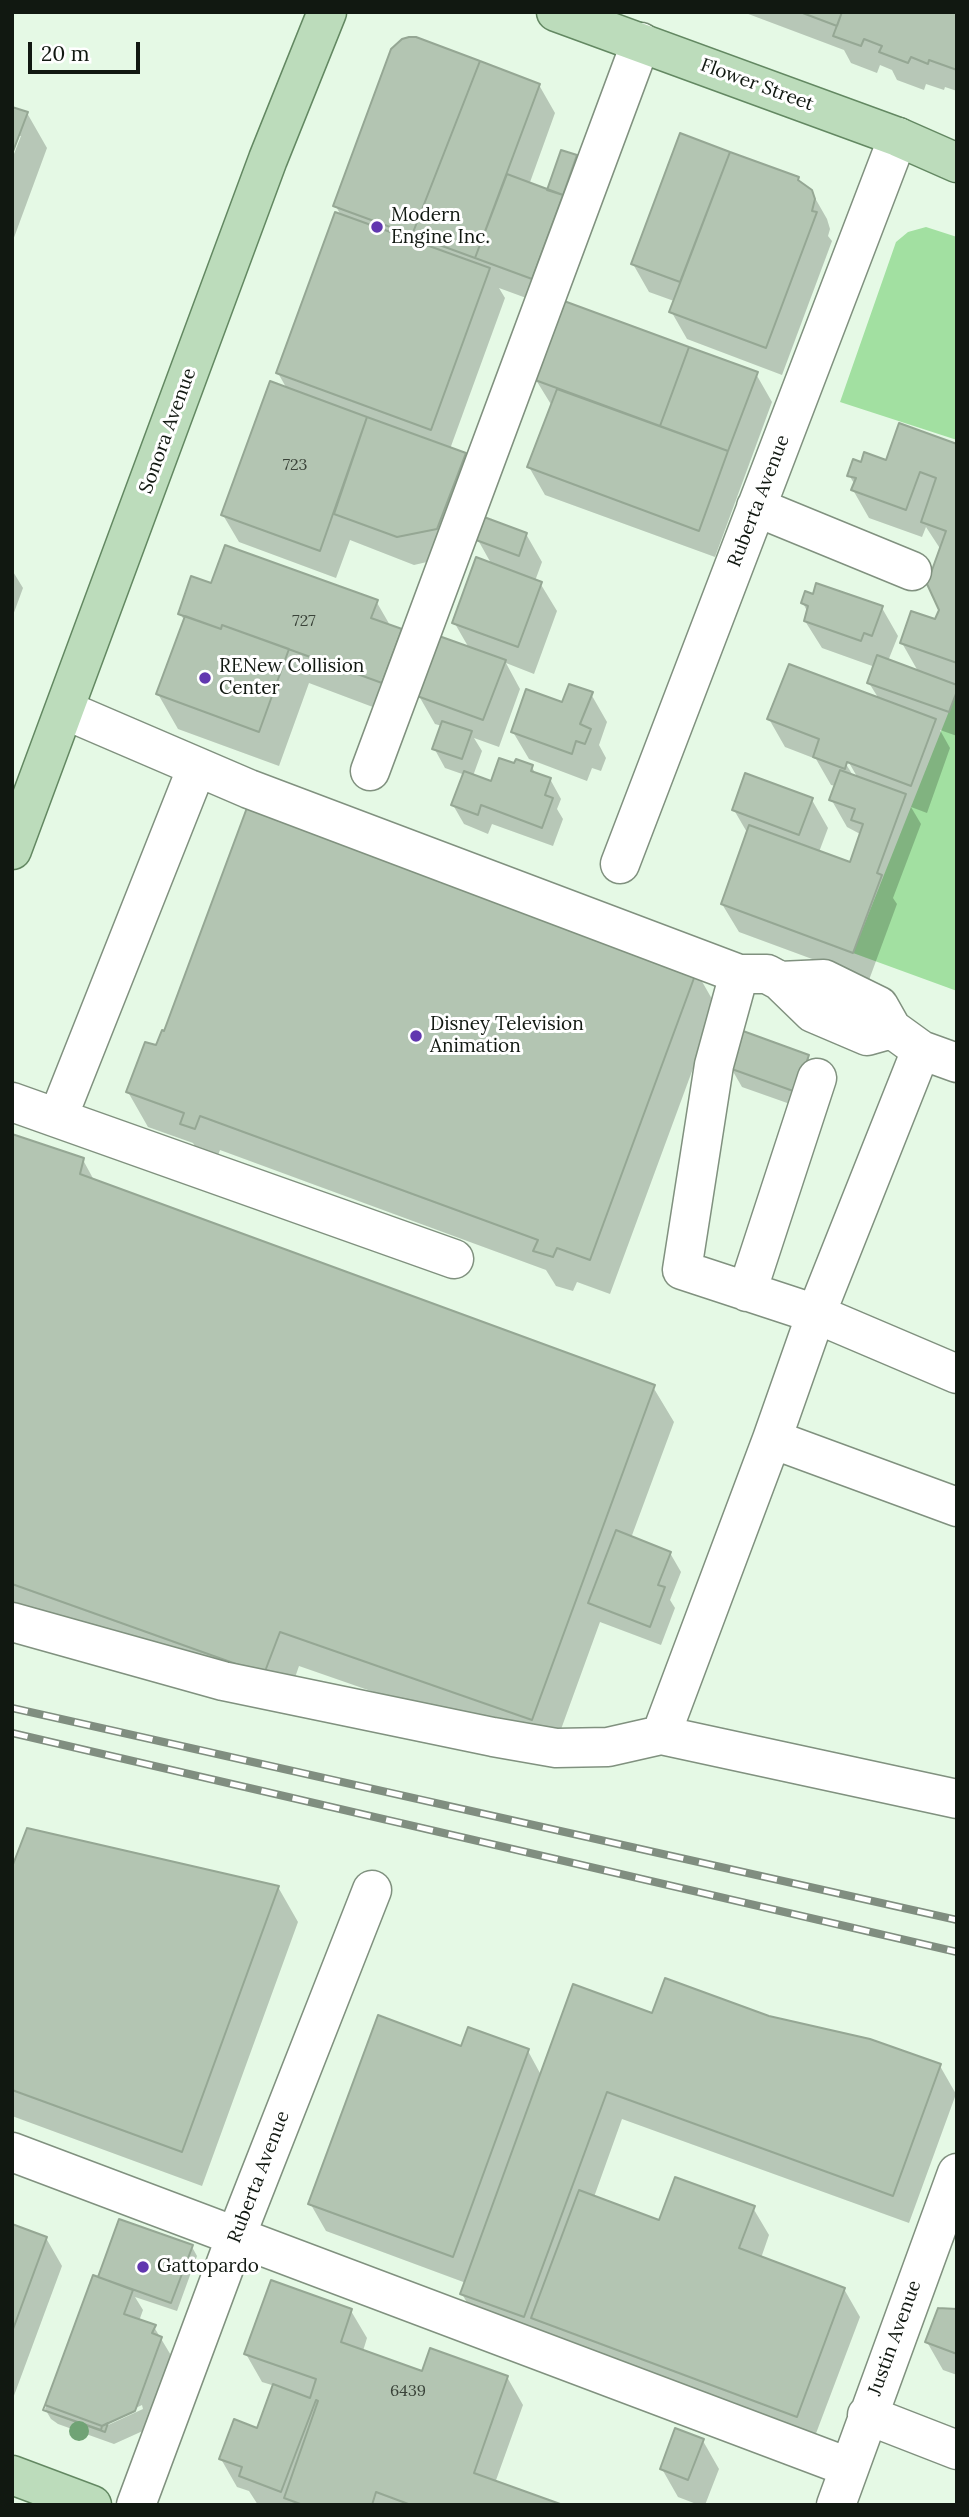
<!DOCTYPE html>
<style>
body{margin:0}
#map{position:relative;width:969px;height:2517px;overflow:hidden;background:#e5f9e5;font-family:Lora,serif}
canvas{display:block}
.frame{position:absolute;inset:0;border:14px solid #111811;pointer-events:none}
.scale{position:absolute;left:28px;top:42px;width:112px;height:32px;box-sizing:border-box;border:4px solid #111811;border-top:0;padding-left:9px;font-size:21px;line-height:24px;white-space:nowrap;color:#111811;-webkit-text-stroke:5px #fff;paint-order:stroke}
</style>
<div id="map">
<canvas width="969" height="2517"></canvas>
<div class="frame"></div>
<div class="scale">20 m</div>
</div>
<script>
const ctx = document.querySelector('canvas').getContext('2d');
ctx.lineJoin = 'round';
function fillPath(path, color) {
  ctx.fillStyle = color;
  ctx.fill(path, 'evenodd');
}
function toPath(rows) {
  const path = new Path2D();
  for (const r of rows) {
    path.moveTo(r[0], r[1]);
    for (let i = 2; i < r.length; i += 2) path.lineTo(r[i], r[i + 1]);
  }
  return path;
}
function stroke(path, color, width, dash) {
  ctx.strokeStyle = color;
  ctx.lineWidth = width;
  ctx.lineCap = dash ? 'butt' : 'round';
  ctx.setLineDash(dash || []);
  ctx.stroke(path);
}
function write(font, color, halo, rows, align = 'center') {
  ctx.font = font + ' Lora,serif';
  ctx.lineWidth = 6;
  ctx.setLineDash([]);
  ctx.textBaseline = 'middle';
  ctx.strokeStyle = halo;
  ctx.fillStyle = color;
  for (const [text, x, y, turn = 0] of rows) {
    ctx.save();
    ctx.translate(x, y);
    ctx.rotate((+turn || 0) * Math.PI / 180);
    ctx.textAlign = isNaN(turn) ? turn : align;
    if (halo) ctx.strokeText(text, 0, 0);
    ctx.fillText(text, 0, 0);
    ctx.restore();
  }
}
const green = toPath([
 [926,227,957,237,957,440,840,402,896,242,908,232],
 [957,691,957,991,853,953]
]);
const shadow = toPath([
 [743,12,957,12,957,91,945,87,944,90,926,84,924,90,897,80,892,70,880,65,877,73,851,63,844,50],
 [539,85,555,113,529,185,548,192,576,156,592,184,548,306,499,288,505,298,450,449,464,454,481,482,453,556,414,565,350,540,336,578,239,542,223,515,287,389,278,373,342,217,335,205],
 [27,113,47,148,12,243,12,159,21,136,17,136],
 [681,135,798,179,802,185,811,191,827,219,830,229,828,236,832,241,782,375,687,339,671,311,674,301,649,292,633,264],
 [756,374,772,402,715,557,545,495,529,467,552,406,536,380],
 [957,446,957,736,940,730,950,748,927,813,911,807,921,824,893,898,897,904,869,980,739,932,722,904,748,834,734,810,812,800,828,828,819,852,851,864,862,835,847,827,831,799,836,786,831,785,816,759,785,747,769,719,879,699,869,683,875,667,822,648,805,621,808,613,803,603,882,608,898,636,888,661,919,673,902,643,936,621,941,610,941,550,926,527,922,537,869,518,853,490,855,485,849,475,862,465,887,462],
 [844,754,859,780,854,777,841,756],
 [526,534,542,562,535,581,540,583,557,611,534,674,506,663,520,689,499,747,474,738,482,751,473,776,492,783,532,767,536,775,550,779,561,799,557,809,563,819,553,846,492,824,488,834,464,824,453,805,465,775,445,768,434,748,442,726,435,724,419,696,469,648,454,622,492,565,478,540],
 [12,570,23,588,12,618],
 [376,601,391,627,401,631,421,666,402,718,309,683,279,766,178,729,158,694,185,622,180,613],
 [591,694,607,722,599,745,606,758,601,771,592,768,587,781,529,759,513,732,563,704],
 [696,971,716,1006,610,1294,577,1282,573,1291,556,1286,546,1270,220,1150,215,1163,202,1158,193,1143,148,1127,128,1092,165,1034],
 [808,1057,819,1076,807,1110,742,1087,731,1068],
 [12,1135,83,1160,95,1182,653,1387,674,1422,631,1538,670,1553,681,1572,670,1600,675,1608,661,1645,600,1622,552,1754,299,1666,284,1709,12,1610],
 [12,1873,278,1887,298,1922,202,2186,12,2116],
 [653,2015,768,2017,940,2066,956,2094,909,2223,622,2119,594,2197,660,2222,753,2208,769,2235,761,2258,844,2289,860,2317,812,2444,478,2321,462,2294,466,2283,326,2231,310,2203,462,2048,528,2051,541,2075],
 [12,2226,46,2238,62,2266,12,2401],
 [192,2247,197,2256,177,2311,135,2297,143,2310,139,2321,154,2327,172,2357,145,2430,114,2444,58,2424,51,2419,45,2409,99,2279],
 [142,2405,143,2409,106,2426,106,2422],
 [351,2311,367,2338,363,2351,423,2373,507,2377,523,2405,495,2483,557,2505,258,2505,249,2491,237,2487,221,2459,258,2431,275,2386,262,2382,246,2354],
 [957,2311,957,2375,943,2370,927,2342],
 [703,2441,719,2469,705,2505,699,2505,678,2497,662,2469]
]);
const building = toPath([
 [800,12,842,12,837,26,800,12],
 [842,12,957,12,957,70,929,60,928,64,911,57,908,63,879,52,882,46,864,39,861,46,833,36,842,12],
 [409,37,416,37,480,61,412,235,333,206,391,49,402,39,409,37],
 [480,61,540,84,475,258,412,235,480,61],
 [12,107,28,112,12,154,12,107],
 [680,133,730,152,680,282,631,264,680,133],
 [561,150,577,155,563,195,547,190,561,150],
 [730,152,799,177,798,180,812,190,815,199,812,211,817,212,766,348,669,312,730,152],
 [507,174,563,195,532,279,475,258,507,174],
 [335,212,490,268,431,430,276,373,335,212],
 [564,301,689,347,660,426,535,380,564,301],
 [689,347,758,372,728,451,660,426,689,347],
 [270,381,367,417,320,551,221,515,270,381],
 [557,389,728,451,699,531,527,467,557,389],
 [367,417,466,453,437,529,397,537,334,514,367,417],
 [899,423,957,444,957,663,900,643,911,611,935,619,939,610,927,584,946,531,921,522,936,478,920,472,906,510,851,490,856,478,847,476,853,459,861,462,864,452,886,460,899,423],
 [484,517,527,533,519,556,476,540,484,517],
 [225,545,378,600,371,618,402,629,382,683,222,625,221,629,178,614,191,576,211,583,225,545],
 [476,557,542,582,518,647,452,623,476,557],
 [816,583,883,606,872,636,864,633,861,641,804,621,808,606,801,603,805,591,813,594,816,583],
 [185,616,221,629,222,625,289,649,259,732,156,694,185,616],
 [439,636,506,660,483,720,417,696,439,636],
 [877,655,957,685,957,691,949,712,867,683,877,655],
 [789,664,936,719,911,786,847,762,845,769,813,757,819,739,767,719,789,664],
 [569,684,593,692,580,724,591,729,585,744,576,741,572,754,511,732,526,689,562,702,569,684],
 [442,721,472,731,462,759,432,749,442,721],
 [499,758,514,763,516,759,533,765,531,771,551,778,545,795,553,798,542,828,481,805,478,815,451,805,464,771,491,781,499,758],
 [840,770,906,794,877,873,882,875,853,953,721,904,749,825,850,862,863,824,851,820,855,809,829,800,840,770],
 [745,773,813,798,799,835,732,810,745,773],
 [248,805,697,970,590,1260,557,1248,553,1257,533,1251,538,1240,200,1116,195,1129,180,1124,184,1113,126,1092,145,1042,156,1045,162,1030,164,1031,248,805],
 [743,1031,809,1055,796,1092,729,1068,743,1031],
 [12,1134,84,1158,80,1174,655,1385,532,1720,280,1632,264,1674,12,1584,12,1134],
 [616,1530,671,1552,658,1585,665,1587,650,1627,588,1603,616,1530],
 [27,1828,279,1886,182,2152,12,2090,12,1867,27,1828],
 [665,1978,769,2016,870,2039,941,2064,893,2196,607,2092,524,2317,460,2294,573,1984,652,2013,665,1978],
 [378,2015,461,2046,468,2027,529,2049,453,2257,308,2204,378,2015],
 [675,2177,755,2206,739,2248,845,2288,797,2417,531,2318,579,2190,659,2220,675,2177],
 [119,2219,193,2245,171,2303,98,2277,119,2219],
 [12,2224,47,2237,12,2332,12,2224],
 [93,2275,133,2290,124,2314,156,2325,152,2333,162,2337,135,2411,102,2426,45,2405,93,2275],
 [271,2280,352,2309,341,2342,422,2371,430,2348,508,2376,474,2473,563,2505,411,2505,376,2492,372,2505,303,2505,284,2498,318,2401,316,2400,281,2492,239,2476,242,2467,219,2459,234,2419,257,2428,273,2384,310,2398,316,2379,244,2354,271,2280],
 [938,2308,957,2309,957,2354,925,2342,938,2308],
 [45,2405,102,2426,101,2430,43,2410,45,2405],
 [45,2405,102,2426,108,2423,105,2432,43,2410,45,2405],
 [675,2428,704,2439,688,2480,660,2469,675,2428]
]);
const minor = toPath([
 [756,507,912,571],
 [65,710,249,789,739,974,767,974,780,981,813,1013,867,1036,892,1029],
 [370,771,641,42],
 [620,864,898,137],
 [739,974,714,1065,682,1270,816,1314,957,1374],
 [780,981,824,979,879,1006,892,1029,921,1050,816,1314,772,1439,661,1735,957,1799],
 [921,1050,957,1063],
 [12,1102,454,1259],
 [58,1117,197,767],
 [747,1292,817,1078],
 [772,1439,957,1507],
 [12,1622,223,1681,493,1737,556,1748,608,1747,661,1735],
 [12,2152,848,2467],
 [867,2415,957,2450],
 [136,2505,236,2236,372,1890],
 [836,2505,957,2173]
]);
const major = toPath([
 [556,12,898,137,957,163],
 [12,850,268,159,327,12],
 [12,2475,92,2505]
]);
const rail = toPath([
 [12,1708,957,1920],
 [12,1733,957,1952]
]);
const trees = [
 [79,2431]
];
const markers = [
 [377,227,7,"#6137af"],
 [205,678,7,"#6137af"],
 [416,1036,7,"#6137af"],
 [143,2267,7,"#6137af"]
];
const numberNames = [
 ["723",295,465],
 ["727",304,621],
 ["6439",408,2391]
];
const streetNames = [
 ["Flower Street",757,85,20],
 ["Sonora Avenue",168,431,-70],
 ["Ruberta Avenue",759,501,-69],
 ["Ruberta Avenue",259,2177,-69],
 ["Justin Avenue",895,2338,-70]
];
const poiNames = [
 ["Modern",391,216],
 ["Engine Inc.",391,238],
 ["RENew Collision",219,667],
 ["Center",219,689],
 ["Disney Television",430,1025],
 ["Animation",430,1047],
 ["Gattopardo",157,2267]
];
fillPath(green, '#a2e0a1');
fillPath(shadow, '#0003');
fillPath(building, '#b3c5b2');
stroke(building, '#95a794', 2);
stroke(minor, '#80917f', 41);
stroke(major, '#638862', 41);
stroke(minor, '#fff', 38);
stroke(major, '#bcdcbb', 38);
stroke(rail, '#808e80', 8);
stroke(rail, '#fff', 5, [16]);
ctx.fillStyle = '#70a375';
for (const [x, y] of trees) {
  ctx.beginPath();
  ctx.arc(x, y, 10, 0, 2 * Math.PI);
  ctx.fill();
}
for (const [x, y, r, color] of markers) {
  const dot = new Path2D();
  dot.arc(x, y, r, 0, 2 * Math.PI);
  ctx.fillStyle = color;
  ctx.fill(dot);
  stroke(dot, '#fff', 2.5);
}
write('16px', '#3a4339', null, numberNames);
write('19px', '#111811', '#fff', streetNames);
write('19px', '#111811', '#fff', poiNames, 'left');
</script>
